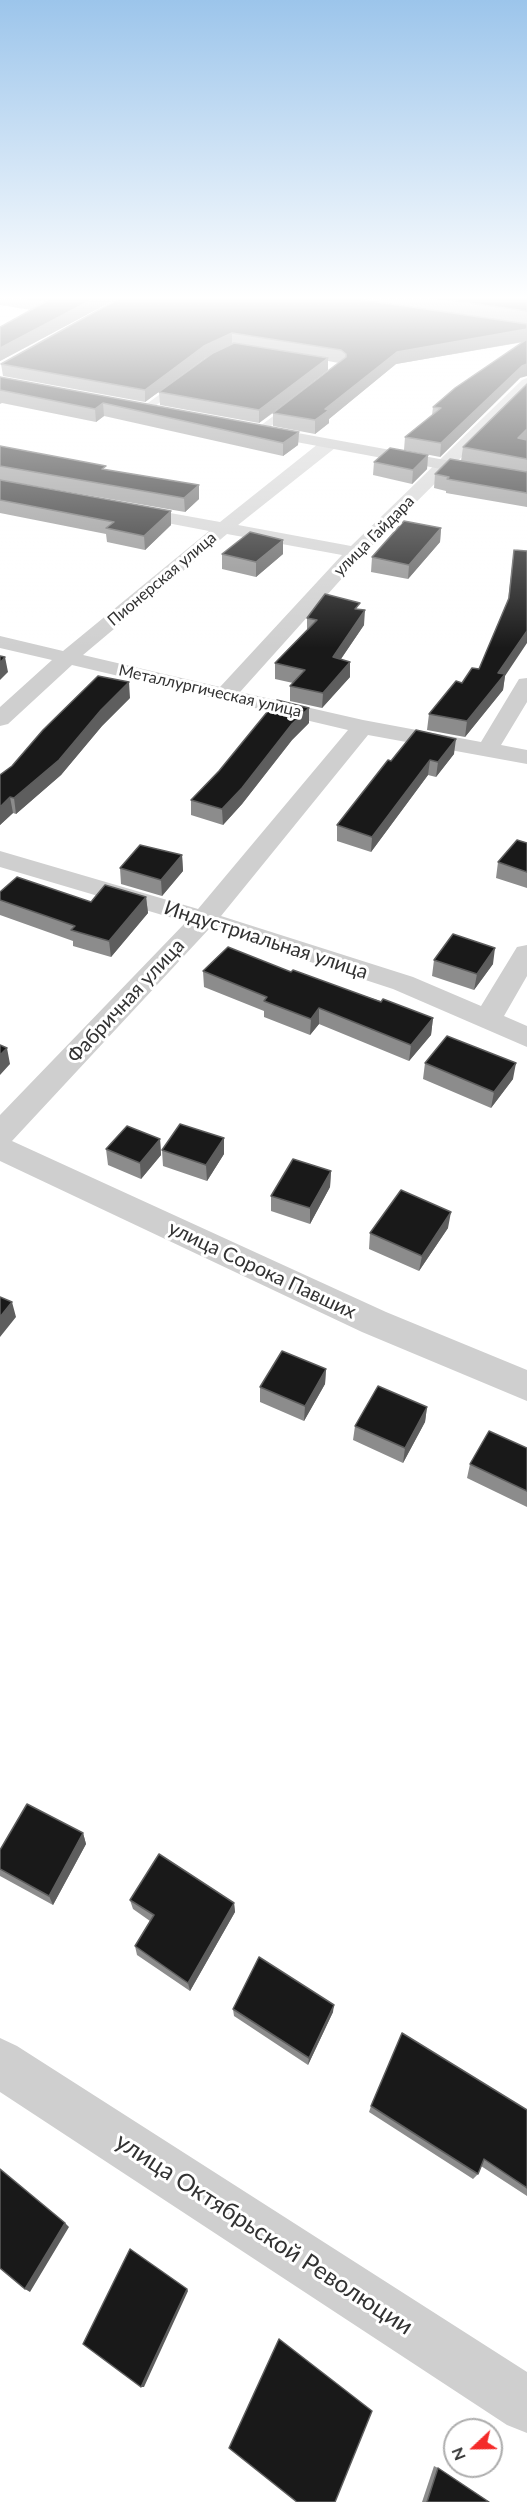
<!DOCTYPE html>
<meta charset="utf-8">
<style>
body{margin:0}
#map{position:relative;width:527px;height:2502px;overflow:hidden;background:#fff;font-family:Lato,sans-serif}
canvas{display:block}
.north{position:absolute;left:443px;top:2418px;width:60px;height:60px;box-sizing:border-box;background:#fff;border:2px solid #adadad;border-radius:50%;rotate:248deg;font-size:16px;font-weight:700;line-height:24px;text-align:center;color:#323232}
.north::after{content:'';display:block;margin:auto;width:21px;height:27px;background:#f42a29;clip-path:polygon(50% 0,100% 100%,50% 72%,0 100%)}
</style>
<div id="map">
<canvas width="527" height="2502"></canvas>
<div class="north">N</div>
</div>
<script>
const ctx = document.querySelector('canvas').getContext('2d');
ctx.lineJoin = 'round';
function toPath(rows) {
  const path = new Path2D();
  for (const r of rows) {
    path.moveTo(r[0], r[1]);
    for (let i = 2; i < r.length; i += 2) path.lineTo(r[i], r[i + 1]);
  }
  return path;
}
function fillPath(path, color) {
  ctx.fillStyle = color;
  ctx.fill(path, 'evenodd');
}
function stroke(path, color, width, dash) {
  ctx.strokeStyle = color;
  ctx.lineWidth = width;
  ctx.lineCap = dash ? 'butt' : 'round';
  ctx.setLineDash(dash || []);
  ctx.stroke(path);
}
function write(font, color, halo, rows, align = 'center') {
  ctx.font = font + ' Lato,sans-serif';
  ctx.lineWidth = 6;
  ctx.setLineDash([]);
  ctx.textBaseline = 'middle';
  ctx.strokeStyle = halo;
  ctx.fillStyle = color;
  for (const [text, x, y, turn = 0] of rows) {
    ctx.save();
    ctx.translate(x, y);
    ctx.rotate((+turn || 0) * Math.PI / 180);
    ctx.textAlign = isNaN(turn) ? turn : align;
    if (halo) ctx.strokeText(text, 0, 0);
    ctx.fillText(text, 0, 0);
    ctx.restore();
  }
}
const lane = toPath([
 [178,381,186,383,147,412,141,412,141,408,178,381],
 [292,402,297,405,295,407,262,433,256,433,256,429,292,402]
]);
const street = toPath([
 [527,378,527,392,362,556,240,692,363,720,481,742,519,679,527,678,527,702,501,745,527,750,527,764,368,735,221,916,413,977,481,1006,517,947,527,945,527,976,504,1016,527,1026,527,1047,393,989,209,929,12,1141,386,1312,527,1370,527,1401,362,1332,0,1161,0,1115,186,922,0,867,0,851,198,909,348,730,72,665,8,724,0,726,0,707,52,660,0,648,0,636,63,651,209,531,120,514,117,510,120,506,126,505,220,522,323,440,329,439,337,444,335,448,238,525,351,546,522,380,527,378],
 [227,534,342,555,220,687,83,655,227,534],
 [0,2038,17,2046,527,2372,527,2433,507,2425,0,2092,0,2038]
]);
const secondary = toPath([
 [254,425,527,475,527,485,248,433,246,430,254,425]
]);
const wall = toPath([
 [0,298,118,298,0,361,0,327,31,310,0,305],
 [120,298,527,324,520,378,440,457,404,450,405,437,432,415,433,407,524,342,396,364,329,419,329,423,315,434,273,426,273,413,259,423,160,405,159,392,209,356,205,358,145,402,3,376,1,364],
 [328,361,339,363,275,412,328,370],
 [353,298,527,298,527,324],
 [0,377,299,432,298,445,283,456,104,416,96,422,2,403,0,404],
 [527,384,527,507,446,493,446,491,434,488,435,474,506,469,461,461,463,447],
 [0,446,106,470,199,499,185,512,0,480],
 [428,455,427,469,412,484,373,475,374,462],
 [0,480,171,525,145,550,107,542,106,534,0,513],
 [441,528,440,542,408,579,371,572,372,557],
 [283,540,283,554,256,577,222,569,222,554],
 [514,550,505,676,503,690,465,737,427,730,429,714,462,683,479,669,508,600],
 [360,609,364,625,341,659,350,677,322,708,290,701,290,686,293,683,275,679,275,663,307,630,307,618],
 [130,698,102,726,61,775,16,814,13,813,0,825,0,775,12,766],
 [309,723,292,740,242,804,223,825,191,815,191,800],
 [454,754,436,777,428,775,371,852,337,841,337,825,391,761],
 [527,843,527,888,496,878,498,862],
 [182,855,183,871,162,896,121,884,120,868],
 [0,892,91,902,146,897,148,913,111,957,73,946,73,941,0,915],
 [434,960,493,964,474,990,432,976],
 [203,971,291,972,433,1018,431,1035,409,1061,319,1024,310,1035,264,1017,264,1011,204,987],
 [425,1063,513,1079,491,1108,423,1079],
 [224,1138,224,1154,207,1181,163,1166,162,1150],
 [160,1139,161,1155,141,1179,108,1165,106,1149],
 [331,1171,330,1187,310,1224,271,1211,271,1196],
 [448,1228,419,1271,369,1249,370,1233],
 [326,1369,325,1384,304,1421,260,1402,260,1387],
 [427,1407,425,1422,403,1463,353,1440,355,1426],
 [527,1448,527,1507,467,1478,470,1464],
 [83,1833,86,1844,53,1905,0,1876,0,1850],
 [130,1900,234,1903,235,1912,190,1991,137,1955,135,1946,150,1921,133,1909],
 [233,2009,333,2012,308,2065,234,2016],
 [371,2106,527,2110,527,2196,481,2166,478,2174,473,2179,369,2112],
 [434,2466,438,2468,489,2502,422,2502]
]);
const shadedWall = toPath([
 [95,298,118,298,0,361,0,348],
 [527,329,527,341,396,364,329,419,329,423,315,434,315,420,325,409,397,352],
 [232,333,232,345,205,358,145,402,145,390,204,346],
 [328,358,328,370,259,423,259,410],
 [527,364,527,376,520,378,440,457,441,443,522,366],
 [103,403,104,416,96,422,95,409],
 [527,429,527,441,518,438],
 [299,432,298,445,283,456,283,443],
 [428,455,427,469,412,484,413,470],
 [199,485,199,499,185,512,184,498],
 [171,511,171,525,145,550,144,536],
 [441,528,440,542,408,579,409,565],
 [283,540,283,554,256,577,256,562],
 [365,610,364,625,332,672,333,657],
 [527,631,527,643,505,676,503,690,465,737,467,721,498,673],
 [5,657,8,672,0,680,0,663],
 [350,662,350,677,322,708,323,693],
 [129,682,130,698,102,726,61,775,16,814,14,798],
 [309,708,309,723,292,740,242,804,223,825,222,809,292,724],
 [456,739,454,754,436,777,438,762],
 [430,760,428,775,371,852,372,837],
 [10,797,13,813,0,825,0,807],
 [182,855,183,871,162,896,161,880],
 [146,897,148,913,111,957,109,941],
 [495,948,493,964,474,990,477,974],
 [319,1008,319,1024,310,1035,311,1019],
 [433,1018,431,1035,409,1061,411,1045],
 [7,1048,10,1064,0,1075,0,1055],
 [516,1063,513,1079,491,1108,494,1092],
 [224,1138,224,1154,207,1181,206,1165],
 [160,1139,161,1155,141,1179,140,1163],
 [331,1171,330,1187,310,1224,310,1208],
 [451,1212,448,1228,419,1271,422,1256],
 [12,1302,16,1317,0,1337,0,1317],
 [326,1369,325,1384,304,1421,305,1406],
 [427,1407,425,1422,403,1463,405,1448],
 [83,1833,86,1844,53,1905,49,1896],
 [234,1903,235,1912,190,1991,188,1983],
 [334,2005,333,2012,308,2065,309,2058],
 [65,2223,69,2227,30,2292,25,2289],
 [187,2289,188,2291,144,2387,141,2387]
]);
const building = toPath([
 [25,298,95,298,0,348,0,327,47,301,25,298],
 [120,298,350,298,527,324,527,329,397,352,325,409,329,410,315,420,273,413,346,357,346,354,341,350,232,333,204,346,145,390,1,364,120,298],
 [434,298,527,298,527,311,434,298],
 [527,339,527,364,522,366,441,443,405,437,441,408,433,407,455,388,527,339],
 [234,343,328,358,259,410,159,392,213,353,234,343],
 [0,377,299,432,283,443,103,403,95,409,0,390,0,377],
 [527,384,527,429,518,438,527,440,527,459,463,447,527,384],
 [0,446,106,466,102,469,199,485,184,498,0,466,0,446],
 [390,448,428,455,413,470,374,462,390,448],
 [450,459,527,472,527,493,447,479,449,477,435,474,450,459],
 [0,480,171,511,144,536,106,528,114,522,0,500,0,480],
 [404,521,441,528,409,565,372,557,404,521],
 [250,532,283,540,256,562,222,554,250,532],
 [514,550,527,551,527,631,498,673,505,674,467,721,429,714,456,681,462,683,472,668,479,669,509,598,514,550],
 [325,594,360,603,355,609,365,610,333,657,350,662,323,693,290,686,305,670,275,663,317,620,307,618,325,594],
 [0,656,5,657,0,663,0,656],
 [98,676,129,682,101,710,59,760,14,798,10,797,0,807,0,775,12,766,43,730,98,676],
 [277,700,309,708,292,724,242,788,222,809,191,800,219,771,277,700],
 [416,730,456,739,438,762,430,760,372,837,337,825,388,760,391,761,416,730],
 [517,840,527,843,527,872,498,862,517,840],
 [140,845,182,855,161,880,120,868,140,845],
 [17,877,91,902,105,885,146,897,109,941,71,930,75,926,0,900,0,892,17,877],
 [453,934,495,948,477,974,434,960,453,934],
 [228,947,291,972,293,970,381,1002,383,999,433,1018,411,1045,319,1008,311,1019,264,1001,267,997,203,971,228,947],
 [447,1036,516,1063,494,1092,425,1063,447,1036],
 [0,1045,7,1048,0,1055,0,1045],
 [180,1124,224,1138,206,1165,162,1150,180,1124],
 [127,1126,160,1139,140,1163,106,1149,127,1126],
 [293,1159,331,1171,310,1208,271,1196,293,1159],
 [401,1190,451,1212,422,1256,370,1233,401,1190],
 [0,1297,12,1302,0,1317,0,1297],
 [282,1351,326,1369,305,1406,260,1387,282,1351],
 [378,1386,427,1407,405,1448,355,1426,378,1386],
 [489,1431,527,1448,527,1491,470,1464,489,1431],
 [27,1804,83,1833,49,1896,0,1869,0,1850,27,1804],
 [159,1854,234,1903,188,1983,135,1946,154,1915,130,1900,159,1854],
 [259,1957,334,2005,309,2058,233,2009,259,1957],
 [402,2033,527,2110,527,2188,484,2159,478,2174,371,2106,402,2033],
 [0,2169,65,2223,25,2289,0,2268,0,2169],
 [130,2249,187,2289,141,2387,83,2344,130,2249],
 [279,2339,372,2411,335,2502,297,2502,229,2448,279,2339],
 [438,2468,489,2502,427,2502,438,2468]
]);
const farStreetnames = [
 ["улица Гайдара",374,536,-45],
 ["Пионерская улица",162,579,-40],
 ["Металлургическая улица",210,691,13]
];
const streetNames = [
 ["Индустриальная улица",266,940,18],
 ["Фабричная улица",126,1001,-47],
 ["улица Сорока Павших",262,1270,25]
];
const nearStreetnames = [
 ["улица Октябрьской Революции",264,2234,33]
];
fillPath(lane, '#cfcfcf');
fillPath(street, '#cfcfcf');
fillPath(secondary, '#bcbcbc');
fillPath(wall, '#8c8c8c');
fillPath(shadedWall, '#5e5e5e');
fillPath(building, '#191919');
stroke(building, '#5e5e5e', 1.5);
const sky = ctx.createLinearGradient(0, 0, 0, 648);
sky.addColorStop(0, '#9cc5eb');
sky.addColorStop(0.46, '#fff');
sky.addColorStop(1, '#ffffff00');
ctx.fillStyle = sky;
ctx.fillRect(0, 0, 527, 648);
write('16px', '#323232', '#fff', farStreetnames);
write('20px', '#323232', '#fff', streetNames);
write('24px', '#323232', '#fff', nearStreetnames);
</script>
